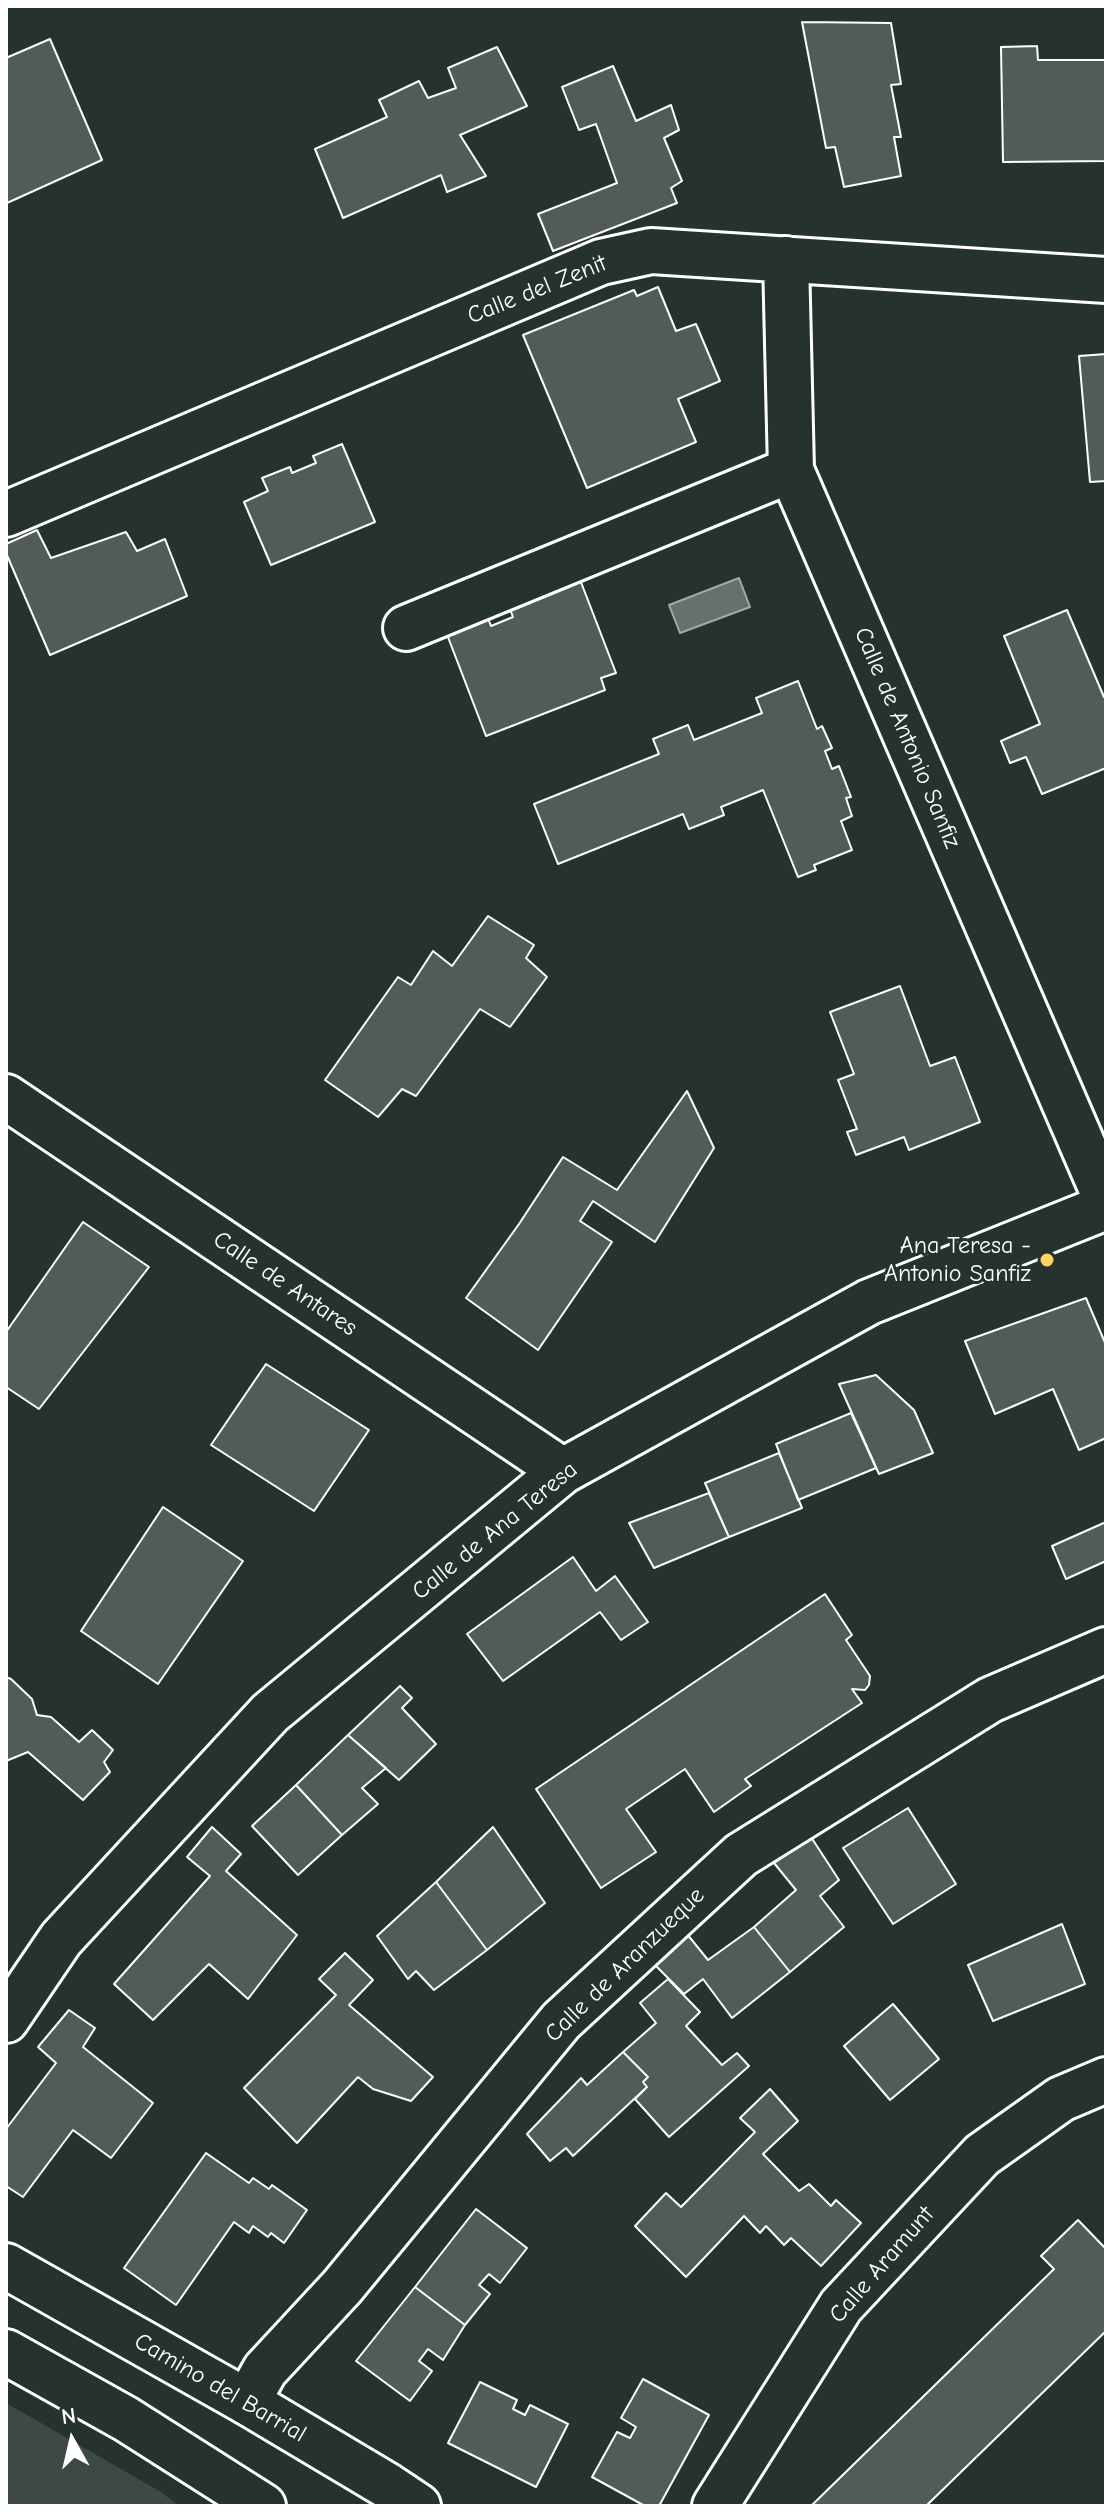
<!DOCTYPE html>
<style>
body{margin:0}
#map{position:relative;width:1112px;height:2512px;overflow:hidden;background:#26332d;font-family:"Comic Neue",sans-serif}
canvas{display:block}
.frame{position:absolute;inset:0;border:8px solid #fff;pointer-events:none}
.north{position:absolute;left:32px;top:2400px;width:80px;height:80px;-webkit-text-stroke:6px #26332d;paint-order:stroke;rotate:352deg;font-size:22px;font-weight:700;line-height:32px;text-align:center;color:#fff}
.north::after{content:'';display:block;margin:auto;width:28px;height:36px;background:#fff;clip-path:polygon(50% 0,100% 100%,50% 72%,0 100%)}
</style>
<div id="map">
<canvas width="1112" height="2512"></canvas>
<div class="frame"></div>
<div class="north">N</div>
</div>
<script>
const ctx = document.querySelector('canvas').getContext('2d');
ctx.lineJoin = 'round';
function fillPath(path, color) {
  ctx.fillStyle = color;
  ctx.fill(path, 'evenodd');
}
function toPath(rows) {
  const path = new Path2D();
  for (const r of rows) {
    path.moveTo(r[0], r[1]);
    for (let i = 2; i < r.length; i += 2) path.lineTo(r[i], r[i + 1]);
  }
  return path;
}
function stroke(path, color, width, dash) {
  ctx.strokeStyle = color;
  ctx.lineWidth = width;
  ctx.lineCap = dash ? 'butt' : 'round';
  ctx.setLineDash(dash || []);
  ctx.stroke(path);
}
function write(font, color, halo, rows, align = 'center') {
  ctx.font = font + ' "Comic Neue",sans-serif';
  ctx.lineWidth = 6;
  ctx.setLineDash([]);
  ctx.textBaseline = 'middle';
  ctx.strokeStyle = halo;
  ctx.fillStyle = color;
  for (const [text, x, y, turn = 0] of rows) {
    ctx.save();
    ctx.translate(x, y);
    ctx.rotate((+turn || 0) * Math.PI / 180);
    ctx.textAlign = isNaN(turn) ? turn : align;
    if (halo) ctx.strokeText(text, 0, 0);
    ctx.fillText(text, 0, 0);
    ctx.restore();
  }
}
const green = toPath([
 [6,2403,161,2492,179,2506,6,2506]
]);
const water = toPath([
 [739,578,750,607,680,633,669,605,739,578]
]);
const building = toPath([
 [802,22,891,23,901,84,891,85,901,137,894,137,901,176,844,187,835,147,826,148,802,22],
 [50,39,102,160,7,203,6,58,50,39],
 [1037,46,1038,60,1106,60,1106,161,1003,162,1001,47,1037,46],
 [497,47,527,106,460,135,486,176,447,192,441,175,343,218,315,149,387,117,379,100,419,81,428,98,456,88,448,68,497,47],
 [613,66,636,121,671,105,679,130,664,138,682,181,671,188,677,203,553,251,538,214,617,183,596,124,579,130,562,87,613,66],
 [658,287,676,331,696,324,720,381,678,399,696,442,587,488,523,335,634,290,637,296,658,287],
 [1106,354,1106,481,1090,482,1079,356,1106,354],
 [342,444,375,522,271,565,244,502,268,491,262,478,290,467,292,473,316,463,313,456,342,444],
 [37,530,51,558,126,532,137,551,165,539,187,596,50,655,6,553,6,544,37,530],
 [579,577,616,673,601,678,605,690,486,736,446,632,487,616,491,626,513,617,508,604,579,577],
 [1067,610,1104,697,1106,696,1106,768,1042,794,1026,757,1010,763,1001,741,1040,724,1004,636,1067,610],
 [798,681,817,729,822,726,832,748,825,751,832,769,839,766,851,797,846,798,852,816,841,821,852,850,814,865,816,870,798,877,763,790,721,807,724,815,689,829,683,814,558,864,534,804,659,754,653,739,688,725,694,740,762,713,756,698,798,681],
 [488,916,534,945,526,958,547,977,510,1027,480,1009,416,1096,402,1089,378,1117,325,1080,398,977,411,985,433,951,452,966,488,916],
 [900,986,930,1066,955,1057,980,1122,909,1150,904,1137,856,1155,847,1132,857,1129,838,1080,854,1074,830,1012,900,986],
 [687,1091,714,1148,655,1242,593,1201,580,1221,612,1242,538,1350,466,1298,519,1224,563,1157,617,1190,687,1091],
 [83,1222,149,1267,39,1409,6,1387,6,1332,83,1222],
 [1086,1298,1106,1345,1106,1438,1079,1450,1053,1389,995,1414,965,1341,1086,1298],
 [266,1364,369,1430,314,1511,211,1445,266,1364],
 [876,1375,914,1410,933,1453,879,1474,839,1384,876,1375],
 [851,1413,876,1468,798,1500,776,1444,851,1413],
 [779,1453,802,1508,729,1537,705,1483,779,1453],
 [709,1493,729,1537,654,1568,629,1523,709,1493],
 [163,1507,243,1561,158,1684,81,1631,163,1507],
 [1106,1522,1106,1561,1066,1579,1052,1546,1106,1522],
 [573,1557,596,1591,615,1576,648,1622,621,1640,600,1612,503,1681,467,1634,573,1557],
 [825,1594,852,1635,846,1640,870,1676,869,1685,865,1690,852,1689,862,1703,745,1779,751,1786,714,1812,685,1769,626,1809,656,1852,601,1888,536,1789,825,1594],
 [6,1677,11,1679,32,1699,37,1715,51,1717,79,1742,92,1730,113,1750,104,1762,110,1772,83,1800,28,1752,6,1761,6,1677],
 [400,1686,412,1698,402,1708,436,1744,399,1780,348,1735,400,1686],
 [348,1735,386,1768,362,1788,378,1804,342,1835,296,1785,348,1735],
 [296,1785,342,1835,298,1875,252,1826,296,1785],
 [908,1808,956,1884,893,1924,843,1848,908,1808],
 [212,1827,241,1854,226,1871,297,1935,248,1999,209,1964,153,2020,114,1984,210,1876,187,1857,212,1827],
 [493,1827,545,1903,487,1950,436,1882,493,1827],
 [811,1837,839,1880,820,1896,844,1927,790,1972,754,1927,796,1890,774,1863,811,1837],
 [436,1882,487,1950,434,1990,416,1971,408,1979,377,1936,436,1882],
 [1062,1924,1085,1984,993,2021,968,1965,1062,1924],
 [754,1927,790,1972,732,2018,703,1979,684,1994,653,1963,687,1934,708,1960,754,1927],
 [345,1953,373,1980,349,2005,433,2077,411,2101,373,2089,358,2077,297,2143,244,2088,336,1995,319,1979,345,1953],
 [668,1979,700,2012,686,2026,722,2065,737,2053,749,2066,669,2137,635,2099,647,2087,643,2082,648,2077,623,2052,656,2023,640,2003,668,1979],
 [893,2004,939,2059,890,2100,844,2046,893,2004],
 [69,2010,95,2028,83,2047,153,2103,111,2158,73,2130,23,2197,6,2186,6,2129,56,2063,38,2047,69,2010],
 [623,2052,648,2077,643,2082,647,2087,573,2156,566,2148,550,2161,527,2134,581,2078,587,2085,623,2052],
 [770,2089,798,2121,763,2154,799,2191,809,2184,831,2206,836,2200,861,2223,821,2266,791,2238,784,2245,766,2226,760,2233,744,2216,686,2277,635,2226,666,2193,681,2207,755,2132,740,2118,770,2089],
 [206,2153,249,2183,253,2178,269,2189,272,2185,307,2210,284,2243,271,2233,268,2237,253,2226,249,2233,234,2222,176,2305,124,2268,206,2153],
 [476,2209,527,2248,500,2283,489,2274,479,2285,490,2294,465,2325,415,2287,476,2209],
 [1078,2220,1106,2249,1106,2331,926,2506,811,2506,1054,2269,1041,2256,1078,2220],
 [415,2287,465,2325,443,2360,428,2349,419,2361,432,2371,410,2401,356,2361,415,2287],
 [643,2379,709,2415,659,2506,645,2506,592,2477,617,2432,630,2438,636,2427,621,2418,643,2379],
 [480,2382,517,2400,513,2409,525,2415,530,2405,568,2424,536,2487,448,2443,480,2382]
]);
const minor = toPath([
 [786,259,791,470,1106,1199],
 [6,514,601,262,651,251,1106,280],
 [406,628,791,470],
 [6,1097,563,1471],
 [6,2020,61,1939,270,1713,563,1471,869,1302,1106,1207],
 [247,2402,265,2370,342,2287,561,2021,741,1855,990,1700,1106,1650],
 [715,2506,841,2306,982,2155,1061,2099,1106,2080]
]);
const major = toPath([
 [6,2266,247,2402,388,2486,418,2506],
 [6,2352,126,2419,263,2506]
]);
const markers = [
 [1047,1260,8,"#ffd166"]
];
const streetNames = [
 ["Calle del Zenit",537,290,-22],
 ["Calle de Antonio Sanfiz",907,738,67],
 ["Calle de Antares",285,1284,34],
 ["Calle de Ana Teresa",495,1531,-39],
 ["Calle de Aranzueque",625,1965,-44],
 ["Calle Aramunt",882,2265,-49],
 ["Camino del Barrial",220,2388,30]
];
const poiNames = [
 ["Ana Teresa -",1031,1246],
 ["Antonio Sanfiz",1031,1274]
];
fillPath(green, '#3e4944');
fillPath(water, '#67706c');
stroke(water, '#a4a9a7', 2);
fillPath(building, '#515c57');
stroke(building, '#fff', 2);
stroke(minor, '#fff', 50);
stroke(major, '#fff', 50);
stroke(minor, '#26332d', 44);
stroke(major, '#26332d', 44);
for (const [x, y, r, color] of markers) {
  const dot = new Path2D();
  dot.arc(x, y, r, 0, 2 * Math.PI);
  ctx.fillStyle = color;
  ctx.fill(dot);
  stroke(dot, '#26332d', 3);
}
write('24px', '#fff', '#26332d', streetNames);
write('24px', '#fff', '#26332d', poiNames, 'right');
</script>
